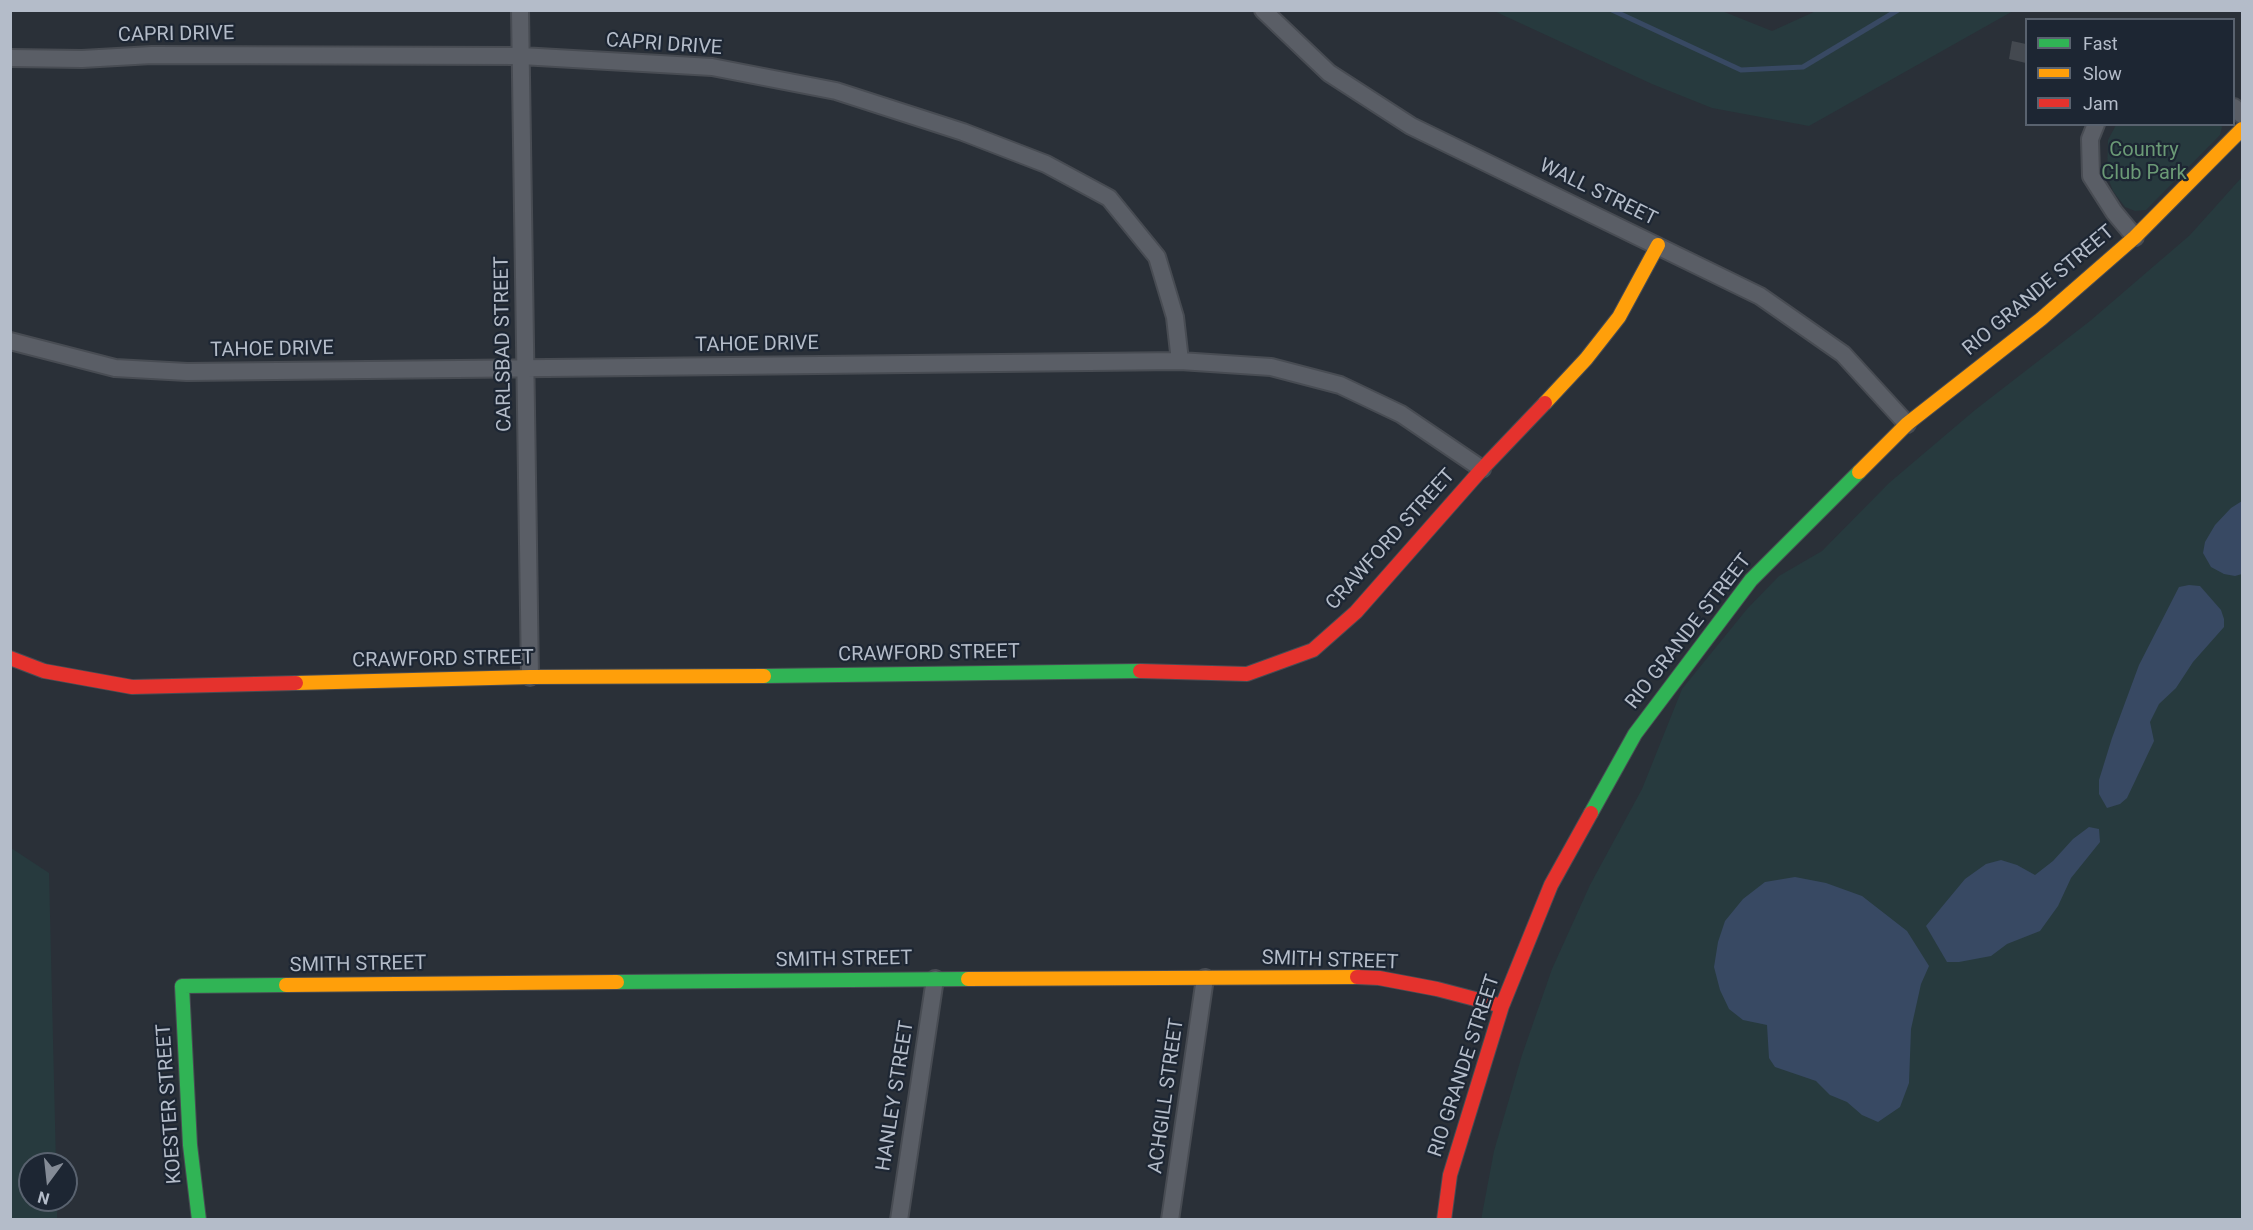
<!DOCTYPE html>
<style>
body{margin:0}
#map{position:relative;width:2253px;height:1230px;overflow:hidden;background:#2a3038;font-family:Roboto,sans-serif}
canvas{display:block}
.frame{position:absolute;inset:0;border:12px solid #b4bcc9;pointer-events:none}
.legend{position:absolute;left:2025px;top:18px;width:210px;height:108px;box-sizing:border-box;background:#1d2633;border:2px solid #59626f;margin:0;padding:8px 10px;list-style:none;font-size:18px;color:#b4bcc9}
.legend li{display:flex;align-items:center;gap:12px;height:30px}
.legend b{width:30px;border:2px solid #59626f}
.north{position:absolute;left:18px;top:1152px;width:60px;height:60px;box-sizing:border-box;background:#1d2633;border:2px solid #59626f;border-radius:50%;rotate:195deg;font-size:16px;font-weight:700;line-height:24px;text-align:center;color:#b4bcc9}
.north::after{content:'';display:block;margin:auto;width:21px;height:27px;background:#848b96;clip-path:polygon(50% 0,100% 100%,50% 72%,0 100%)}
</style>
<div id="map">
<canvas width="2253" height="1230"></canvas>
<div class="frame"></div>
<ul class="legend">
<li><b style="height:8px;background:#30b455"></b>Fast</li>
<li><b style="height:8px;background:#ff9f0a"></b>Slow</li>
<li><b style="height:8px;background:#e5322d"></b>Jam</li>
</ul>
<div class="north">N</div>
</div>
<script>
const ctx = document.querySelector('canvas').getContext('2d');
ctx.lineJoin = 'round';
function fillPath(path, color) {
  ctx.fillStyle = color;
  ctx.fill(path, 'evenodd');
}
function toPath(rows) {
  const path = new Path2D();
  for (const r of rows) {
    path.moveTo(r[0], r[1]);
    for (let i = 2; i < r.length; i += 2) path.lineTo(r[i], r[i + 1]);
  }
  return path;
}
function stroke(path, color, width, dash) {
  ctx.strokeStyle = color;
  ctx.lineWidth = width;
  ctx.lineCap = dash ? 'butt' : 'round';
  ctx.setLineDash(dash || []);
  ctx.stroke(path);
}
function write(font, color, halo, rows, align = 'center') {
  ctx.font = font + ' Roboto,sans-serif';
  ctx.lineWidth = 4.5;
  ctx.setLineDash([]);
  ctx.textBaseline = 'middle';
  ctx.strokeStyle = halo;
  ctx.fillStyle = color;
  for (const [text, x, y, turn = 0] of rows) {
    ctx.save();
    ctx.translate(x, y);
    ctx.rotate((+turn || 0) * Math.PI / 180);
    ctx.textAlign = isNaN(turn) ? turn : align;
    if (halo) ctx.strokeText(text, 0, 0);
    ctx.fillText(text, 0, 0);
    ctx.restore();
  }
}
const green = toPath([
 [1494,11,1722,11,1772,31,1816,11,2013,11,1809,126,1712,108,1652,84],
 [2116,125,2221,125,2222,127,2220,135,2146,210,2135,211,2125,207,2113,191,2107,175,2108,140],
 [2242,177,2242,1219,1481,1220,1494,1151,1522,1055,1552,969,1590,885,1642,789,1682,689,1747,609,1779,576,1822,551,1889,483,1975,410,2090,321,2190,235],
 [11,848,49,873,56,1164,30,1164,30,1200,57,1200,57,1219,11,1219]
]);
const water = toPath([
 [2242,501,2242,574,2235,576,2224,574,2211,567,2203,553,2205,542,2215,525,2231,508],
 [2189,585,2200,586,2221,610,2224,619,2224,627,2193,662,2176,688,2159,704,2150,722,2154,741,2127,798,2120,804,2107,808,2099,794,2099,780,2112,738,2139,665,2179,587],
 [2089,827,2099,829,2100,842,2071,878,2058,906,2040,931,2007,944,1991,956,1959,962,1947,962,1926,926,1965,879,1986,864,2001,860,2017,865,2035,875,2053,861,2073,839],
 [1795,877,1826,883,1862,896,1907,931,1929,966,1921,984,1911,1029,1909,1083,1900,1107,1878,1122,1862,1115,1847,1102,1830,1095,1816,1081,1775,1067,1769,1058,1767,1025,1743,1020,1729,1009,1720,990,1714,967,1718,942,1725,921,1743,899,1765,882]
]);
const stream = toPath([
 [1612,10,1741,70,1803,67,1898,10]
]);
const building = toPath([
 [2012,41,2026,44,2026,63,2009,59]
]);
const street = toPath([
 [520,10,530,677],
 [1263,10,1329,73,1411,126,1760,296,1843,354,1907,424],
 [10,58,82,59,152,55,521,56,712,67,836,91,963,132,1046,164,1109,198,1157,257,1175,317,1180,361],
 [2234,107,2242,115],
 [2096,124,2090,139,2091,176,2114,212,2135,237],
 [10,341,115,368,187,372,1180,361,1271,367,1340,385,1401,414,1482,469],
 [899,1220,935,979],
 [1170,1220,1205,978]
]);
const fast = toPath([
 [764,676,1140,671],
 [1591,813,1635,734,1751,580,1859,472],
 [617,982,968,979],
 [199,1220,190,1145,182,986,286,985]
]);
const slow = toPath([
 [1545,403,1586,359,1619,317,1658,245],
 [1859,472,1907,424,2041,319,2135,237,2242,129],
 [296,683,530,677,764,676],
 [968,979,1357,977],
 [286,985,617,982]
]);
const jam = toPath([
 [10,658,44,671,132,687,296,683],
 [1140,671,1247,674,1313,650,1356,612,1482,469,1545,403],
 [1357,977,1379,978,1437,989,1502,1006],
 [1444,1220,1450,1175,1502,1006,1551,885,1591,813]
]);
const streetNames = [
 ["CAPRI DRIVE",176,35,-1],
 ["CAPRI DRIVE",664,45,4],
 ["WALL STREET",1598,193,26],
 ["RIO GRANDE STREET",2039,291,-40],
 ["CARLSBAD STREET",504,344,-91],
 ["TAHOE DRIVE",757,345,-1],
 ["TAHOE DRIVE",272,350,-1],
 ["CRAWFORD STREET",1391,540,-48],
 ["RIO GRANDE STREET",1689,632,-52],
 ["CRAWFORD STREET",929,654,-1],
 ["CRAWFORD STREET",443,660,-1],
 ["SMITH STREET",844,960,-1],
 ["SMITH STREET",1330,961,2],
 ["SMITH STREET",358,965,-1],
 ["RIO GRANDE STREET",1465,1066,-72],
 ["HANLEY STREET",896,1096,-81],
 ["ACHGILL STREET",1167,1096,-82],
 ["KOESTER STREET",170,1104,-94]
];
const parkNames = [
 ["Country",2144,151],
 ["Club Park",2144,174]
];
fillPath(green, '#273a3e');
fillPath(water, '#384963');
stroke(stream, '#384963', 5);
fillPath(building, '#444950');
stroke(street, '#484c53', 20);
stroke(fast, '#484c53', 16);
stroke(slow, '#484c53', 16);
stroke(jam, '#484c53', 16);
stroke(street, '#5a5e66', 16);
stroke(fast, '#30b455', 14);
stroke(slow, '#ff9f0a', 14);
stroke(jam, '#e5322d', 14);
write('20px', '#b4bcc9', '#1d2633', streetNames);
write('20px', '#6b9a76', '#1d2633', parkNames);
</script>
